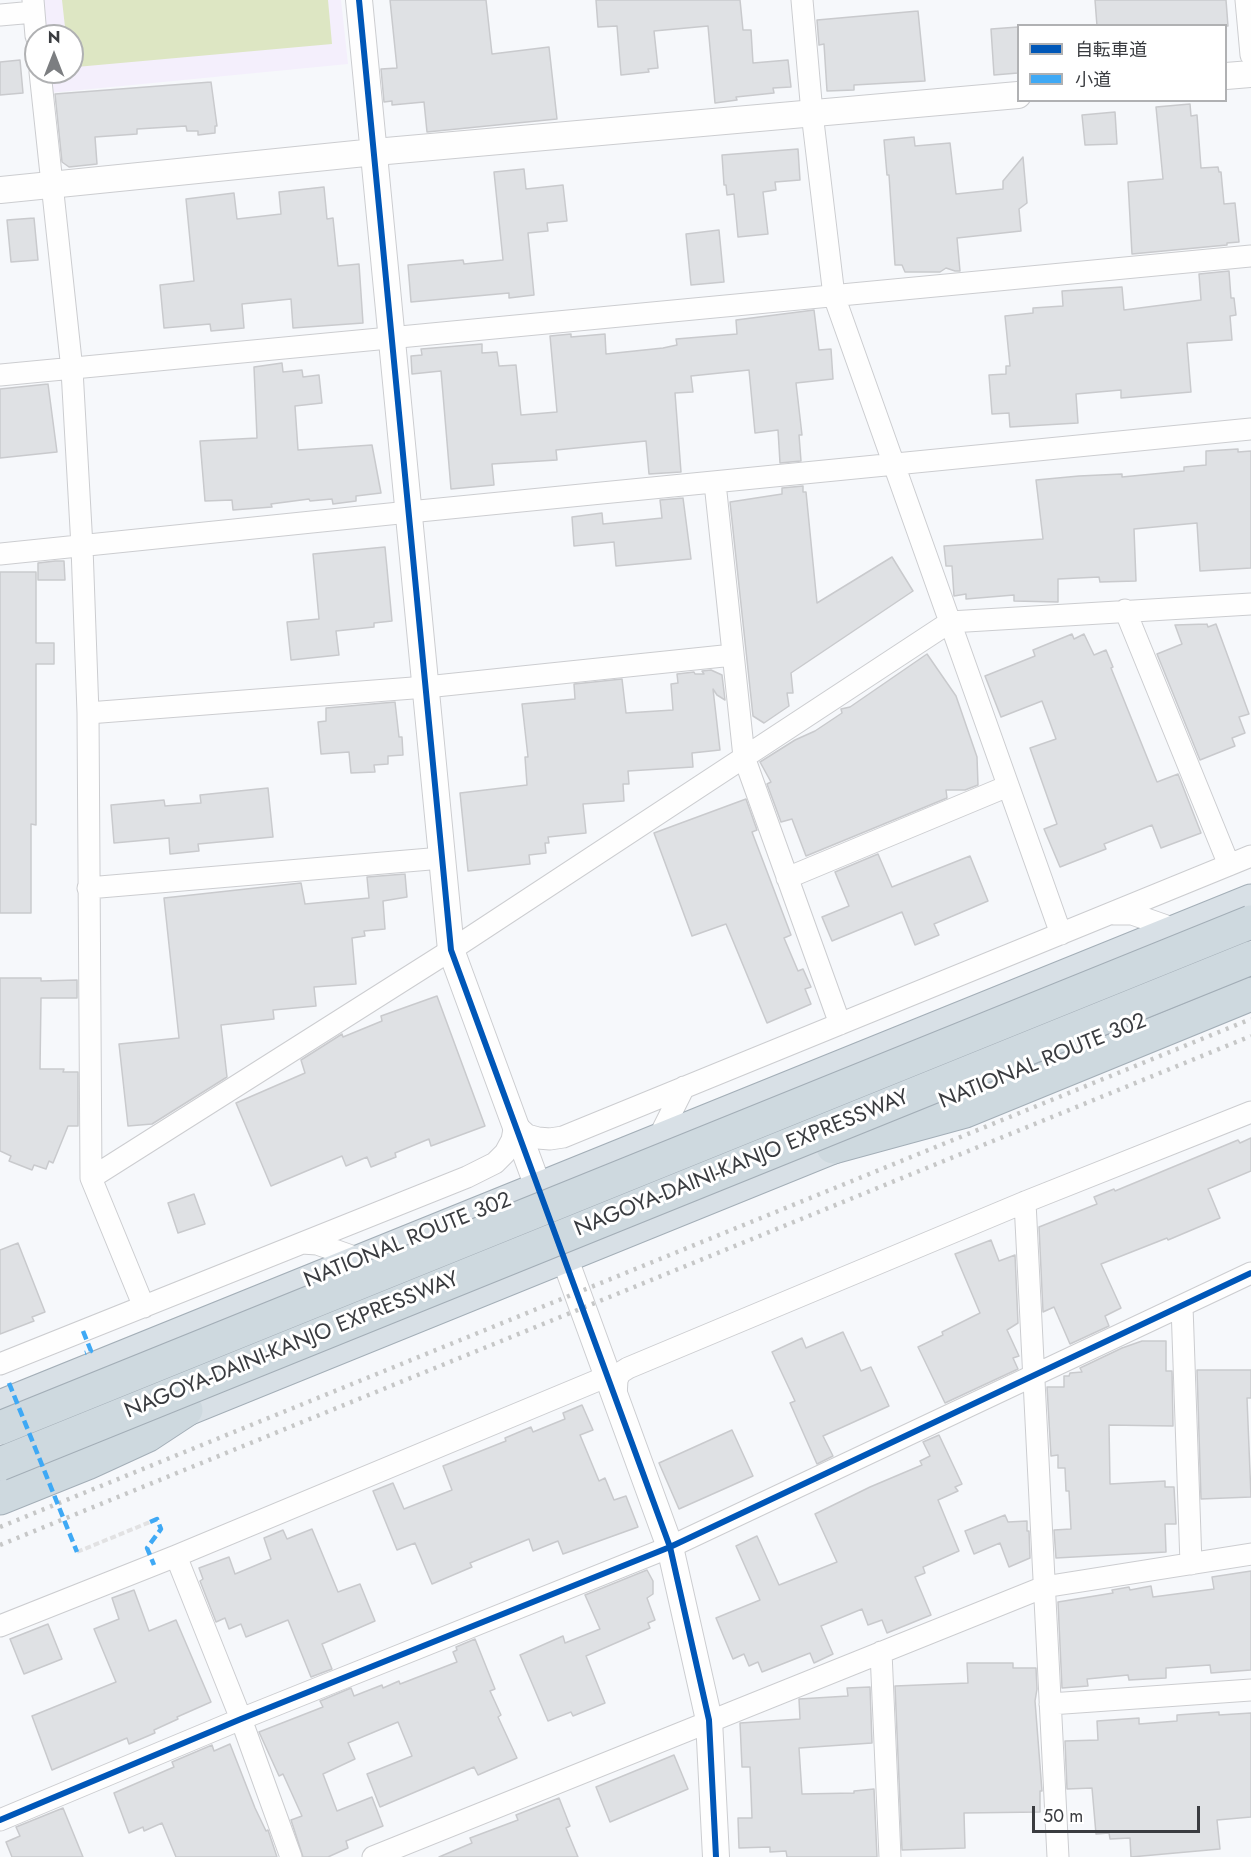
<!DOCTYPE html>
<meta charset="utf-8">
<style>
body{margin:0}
#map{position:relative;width:1251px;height:1857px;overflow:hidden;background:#f6f8fb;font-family:Jost,"Noto Sans JP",sans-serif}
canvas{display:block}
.legend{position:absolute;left:1017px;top:24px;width:210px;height:78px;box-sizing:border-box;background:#fff;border:2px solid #b0b1b3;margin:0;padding:8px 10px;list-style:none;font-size:18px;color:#3a3c40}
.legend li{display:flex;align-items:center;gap:12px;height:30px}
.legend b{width:30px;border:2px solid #b0b1b3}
.north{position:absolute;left:24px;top:24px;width:60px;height:60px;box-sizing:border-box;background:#fff;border:2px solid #b0b1b3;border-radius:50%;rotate:0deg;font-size:16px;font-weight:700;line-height:24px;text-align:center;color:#3a3c40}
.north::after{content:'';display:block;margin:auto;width:21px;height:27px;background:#7c7e81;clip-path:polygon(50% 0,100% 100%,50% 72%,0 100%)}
.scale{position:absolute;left:1032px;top:1806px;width:168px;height:27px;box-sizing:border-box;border:3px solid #3a3c40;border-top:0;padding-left:8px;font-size:18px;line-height:21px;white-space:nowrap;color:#3a3c40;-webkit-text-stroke:4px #fff;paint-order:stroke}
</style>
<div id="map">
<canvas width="1251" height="1857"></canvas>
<ul class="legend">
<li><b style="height:8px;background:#0057b8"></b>自転車道</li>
<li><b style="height:8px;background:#3fa9f5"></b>小道</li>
</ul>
<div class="north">N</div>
<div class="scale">50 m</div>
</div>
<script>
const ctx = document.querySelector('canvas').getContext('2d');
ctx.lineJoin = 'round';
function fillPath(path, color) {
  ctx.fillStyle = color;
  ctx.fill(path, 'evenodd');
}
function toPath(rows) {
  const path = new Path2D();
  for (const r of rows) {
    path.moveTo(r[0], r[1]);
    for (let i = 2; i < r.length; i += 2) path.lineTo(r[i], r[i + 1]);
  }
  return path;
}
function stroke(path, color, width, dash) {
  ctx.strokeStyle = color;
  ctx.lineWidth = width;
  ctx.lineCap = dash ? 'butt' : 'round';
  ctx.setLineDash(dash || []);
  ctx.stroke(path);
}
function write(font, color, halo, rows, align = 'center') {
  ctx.font = font + ' Jost,sans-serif';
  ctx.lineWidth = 6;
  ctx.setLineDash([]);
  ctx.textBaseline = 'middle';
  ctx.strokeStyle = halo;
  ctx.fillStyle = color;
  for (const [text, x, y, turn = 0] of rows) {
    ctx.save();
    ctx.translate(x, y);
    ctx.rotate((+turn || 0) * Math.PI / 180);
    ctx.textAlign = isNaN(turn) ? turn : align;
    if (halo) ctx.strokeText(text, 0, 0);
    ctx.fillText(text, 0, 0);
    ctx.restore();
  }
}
const education = toPath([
 [42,0,341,0,348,64,50,93,48,72,72,72,72,36,45,36]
]);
const green = toPath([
 [62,0,328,0,332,44,76,67,73,37,66,36]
]);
const building = toPath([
 [390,0,486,0,492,54,549,47,557,119,427,132,424,102,392,105,392,101,384,102,381,69,397,68,390,0],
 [596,0,740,0,743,30,751,30,753,63,788,60,791,87,773,88,774,93,736,97,737,100,715,103,708,26,654,31,658,68,648,69,649,72,621,75,617,26,598,27,596,0],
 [1095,0,1226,0,1228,26,1097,26,1095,0],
 [918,11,925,81,854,85,854,90,827,91,824,44,819,45,817,20,918,11],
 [1018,27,1018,73,994,75,991,29,1018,27],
 [20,60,23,93,0,95,0,62,20,60],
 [211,82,217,126,215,126,215,133,198,135,198,131,187,131,186,126,137,129,137,134,95,137,97,164,69,167,62,162,55,94,211,82],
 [1190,104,1191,116,1197,115,1201,168,1218,167,1219,172,1221,172,1224,204,1235,203,1239,242,1227,243,1227,245,1132,254,1128,182,1163,179,1156,107,1190,104],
 [1115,112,1117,144,1085,145,1082,115,1115,112],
 [914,137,915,146,950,143,956,194,1003,189,1003,181,1023,157,1027,203,1019,209,1021,231,957,238,960,271,955,271,946,268,940,272,905,272,902,265,895,265,889,175,887,175,884,140,914,137],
 [798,149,800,180,775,182,776,190,763,192,768,234,738,237,734,194,727,195,726,185,724,185,722,155,798,149],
 [524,169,526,189,563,185,567,221,547,223,548,231,528,233,534,295,509,298,509,293,411,302,408,265,463,260,464,264,503,260,494,172,524,169],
 [324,187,327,219,333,218,338,266,359,264,363,323,293,328,291,299,242,304,244,328,211,331,210,324,164,328,160,285,194,281,186,199,234,193,237,219,281,214,279,192,324,187],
 [34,218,38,260,11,262,7,220,34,218],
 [719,230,724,282,691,285,686,234,719,230],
 [1229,271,1231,298,1234,298,1236,315,1230,316,1232,340,1187,343,1191,392,1121,398,1121,390,1076,394,1078,423,1010,427,1009,413,992,414,989,375,1006,374,1006,366,1010,366,1005,316,1033,313,1033,308,1063,306,1062,291,1122,287,1124,310,1201,300,1199,274,1229,271],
 [814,310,819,350,831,349,833,379,796,383,802,435,799,435,801,461,780,463,778,430,755,433,749,370,691,376,693,392,675,393,681,472,649,474,646,441,556,450,557,460,492,464,494,485,451,489,441,371,412,374,411,356,422,355,421,349,482,344,482,353,497,352,499,366,516,365,521,415,557,412,550,336,571,334,571,337,605,334,606,354,663,348,677,345,676,339,737,334,736,320,814,310],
 [282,363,283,372,302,370,303,377,319,375,322,403,295,406,298,450,372,445,381,493,356,496,356,501,333,504,332,499,310,501,309,499,271,504,272,507,233,510,232,500,205,501,200,441,257,438,254,367,282,363],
 [48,384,57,452,0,458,0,389,48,384],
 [1238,449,1238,452,1251,451,1251,568,1200,571,1197,523,1134,529,1136,581,1100,582,1099,577,1058,579,1058,602,1014,601,1014,595,966,599,966,594,954,596,952,566,946,566,944,546,1043,539,1036,480,1079,476,1122,474,1122,477,1184,471,1184,467,1206,465,1206,451,1238,449],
 [803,486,803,492,806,492,817,603,892,557,913,591,791,673,793,693,787,693,789,706,764,723,753,716,730,502,782,494,782,488,803,486],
 [683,498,691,559,616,566,614,542,574,546,572,517,602,513,603,524,662,518,660,500,683,498],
 [385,547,392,621,374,623,374,627,336,631,339,655,291,660,287,622,319,619,313,554,385,547],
 [55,561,64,561,65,580,38,580,38,563,55,561],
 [0,572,36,572,36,643,54,643,54,664,36,664,36,825,31,824,31,913,0,913,0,572],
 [1207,624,1208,627,1216,624,1249,714,1239,717,1245,733,1232,738,1235,746,1200,760,1157,654,1182,644,1175,625,1207,624],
 [1072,634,1074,639,1084,634,1094,655,1106,650,1113,667,1111,668,1157,782,1178,774,1201,833,1161,848,1152,825,1104,844,1106,849,1060,867,1044,829,1057,824,1030,748,1056,739,1042,701,1001,717,985,676,1035,656,1033,650,1072,634],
 [927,654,956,696,977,757,978,785,965,790,946,790,947,798,806,856,792,819,781,822,767,784,771,782,760,762,795,740,815,731,842,713,841,709,850,707,927,654],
 [711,670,722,675,725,700,717,695,713,689,720,750,692,753,693,767,628,771,629,784,623,784,624,801,583,804,586,833,548,837,549,843,545,843,546,853,529,855,530,864,468,871,460,793,527,785,525,757,528,757,522,704,575,699,574,684,622,679,626,713,673,710,671,684,678,683,677,674,694,672,695,674,704,674,702,671,711,670],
 [395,702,399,737,402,737,403,755,388,756,388,764,374,765,375,772,351,773,349,752,321,754,318,722,326,721,326,708,395,702],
 [268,788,273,837,198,844,199,851,170,854,169,838,114,843,111,805,164,800,165,806,201,803,200,795,268,788],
 [746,799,757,830,752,832,791,935,784,938,798,971,803,969,811,987,805,989,811,1004,767,1023,726,924,692,936,654,833,746,799],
 [878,854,892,887,970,856,988,901,934,924,939,935,915,945,902,912,832,941,822,917,849,906,835,872,878,854],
 [405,874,407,897,383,901,385,929,364,931,365,936,352,938,356,984,314,987,316,1006,273,1010,274,1019,221,1025,227,1077,152,1124,128,1126,119,1044,179,1038,164,898,301,883,305,904,369,898,367,877,405,874],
 [0,978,41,978,41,981,77,980,77,998,41,998,40,1069,64,1069,63,1072,78,1072,78,1126,68,1126,53,1163,49,1161,46,1169,34,1165,32,1170,9,1161,11,1156,0,1151,0,978],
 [437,996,485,1126,431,1146,429,1139,395,1153,396,1157,371,1167,367,1157,346,1166,342,1156,271,1186,236,1103,305,1073,301,1060,342,1034,343,1037,382,1021,381,1016,437,996],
 [1251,1138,1251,1171,1208,1189,1220,1218,1168,1240,1167,1238,1101,1264,1121,1308,1105,1316,1109,1326,1070,1344,1054,1307,1043,1312,1039,1227,1097,1204,1094,1197,1114,1189,1115,1191,1238,1140,1240,1143,1251,1138],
 [194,1194,205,1224,178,1233,168,1203,194,1194],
 [991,1240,999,1261,1015,1255,1018,1323,1007,1330,1019,1356,1013,1358,1018,1369,945,1403,918,1347,943,1335,942,1332,980,1313,955,1254,991,1240],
 [18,1243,45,1312,32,1317,34,1321,0,1334,0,1250,18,1243],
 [843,1332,861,1371,871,1367,889,1406,823,1436,833,1456,817,1464,790,1403,795,1401,772,1352,802,1338,806,1348,843,1332],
 [1142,1341,1166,1341,1166,1371,1172,1371,1173,1426,1109,1425,1110,1484,1165,1481,1165,1487,1174,1487,1176,1524,1165,1524,1166,1552,1056,1558,1054,1530,1071,1529,1069,1491,1066,1491,1065,1468,1058,1468,1058,1455,1051,1456,1047,1387,1064,1387,1064,1376,1069,1376,1070,1373,1082,1372,1080,1368,1122,1348,1142,1341],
 [1197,1370,1251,1370,1251,1398,1247,1398,1251,1497,1201,1499,1197,1370],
 [582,1405,593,1430,580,1435,599,1481,605,1478,614,1500,626,1496,638,1527,563,1554,558,1541,533,1551,529,1539,470,1563,472,1567,432,1584,415,1543,397,1550,373,1491,393,1483,404,1509,452,1490,443,1466,506,1441,505,1438,531,1427,533,1432,565,1419,563,1413,582,1405],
 [732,1430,753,1476,679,1509,659,1463,732,1430],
 [939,1435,962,1484,955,1487,958,1491,938,1500,959,1551,923,1567,925,1573,915,1577,931,1615,887,1633,882,1620,868,1625,862,1609,821,1626,833,1654,814,1663,810,1653,762,1672,758,1662,749,1666,744,1654,733,1659,716,1618,760,1600,736,1546,757,1536,779,1585,837,1562,815,1514,870,1487,922,1465,920,1461,930,1456,923,1442,939,1435],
 [1005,1515,1008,1522,1027,1521,1027,1531,1029,1531,1030,1558,1009,1567,1000,1543,974,1554,965,1531,1005,1515],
 [312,1529,338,1592,360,1584,375,1621,322,1644,332,1669,311,1677,288,1620,246,1637,241,1624,229,1629,225,1618,216,1622,200,1581,203,1579,199,1568,229,1557,235,1574,271,1559,264,1538,283,1530,287,1539,312,1529],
 [647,1570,653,1581,653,1594,647,1598,655,1620,648,1623,650,1628,586,1656,605,1703,573,1716,571,1712,548,1721,520,1655,563,1636,565,1643,600,1629,585,1595,647,1570],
 [1251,1571,1251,1670,1211,1673,1210,1665,1166,1668,1166,1678,1129,1680,1128,1675,1087,1679,1088,1686,1062,1688,1058,1602,1113,1593,1112,1590,1129,1587,1130,1590,1151,1586,1153,1597,1214,1589,1212,1577,1251,1571],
 [134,1590,149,1631,176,1620,211,1702,177,1717,178,1719,154,1730,155,1733,129,1744,127,1738,52,1770,32,1716,116,1682,94,1629,119,1619,112,1598,134,1590],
 [48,1624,62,1659,24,1674,10,1639,48,1624],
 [475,1639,495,1689,490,1691,501,1715,498,1717,517,1758,478,1775,474,1767,380,1807,367,1774,412,1756,398,1722,348,1743,355,1759,323,1774,337,1811,372,1797,383,1826,346,1841,348,1848,328,1857,303,1857,291,1820,302,1816,283,1774,279,1776,259,1732,323,1707,320,1701,351,1688,354,1696,382,1685,383,1688,399,1681,400,1684,457,1662,453,1652,457,1650,456,1647,475,1639],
 [967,1663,1013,1663,1013,1668,1036,1668,1037,1689,1035,1701,1042,1791,1040,1791,1040,1812,964,1813,965,1848,902,1850,895,1686,968,1683,967,1663],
 [870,1687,872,1743,799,1748,802,1794,854,1793,854,1791,874,1789,877,1857,787,1857,786,1851,770,1852,770,1847,739,1848,738,1818,752,1818,750,1767,742,1767,740,1723,800,1719,799,1699,848,1696,847,1688,870,1687],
 [1219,1712,1219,1715,1251,1713,1251,1817,1217,1820,1220,1849,1131,1857,1130,1838,1110,1839,1109,1833,1096,1834,1092,1788,1067,1789,1065,1741,1098,1740,1097,1721,1139,1718,1139,1724,1177,1721,1177,1715,1219,1712],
 [230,1744,255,1808,266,1831,268,1830,277,1857,176,1857,162,1823,144,1831,143,1827,129,1833,114,1793,174,1767,172,1762,212,1745,214,1751,230,1744],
 [674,1755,688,1789,610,1822,596,1787,674,1755],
 [559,1798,570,1826,566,1828,578,1857,439,1857,472,1843,470,1838,518,1820,516,1815,559,1798],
 [63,1808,83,1857,12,1857,6,1842,20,1836,16,1827,63,1808]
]);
const path = toPath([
 [77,1552,150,1522]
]);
const minor = toPath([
 [33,0,36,36],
 [802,0,812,113,834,296,1061,934],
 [1246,0,1251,55],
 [0,15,34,12],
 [40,72,72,370,82,547,88,713,91,1178,144,1307],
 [0,375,1251,256],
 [715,483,744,757,840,1024],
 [0,554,409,512,1251,429],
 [1125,610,1229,865],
 [88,713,426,687,733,655],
 [787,878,1008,786],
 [88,888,442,858],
 [1114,914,1132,914,1178,930],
 [658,1139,684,1087],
 [91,1178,451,950,950,622,1251,604],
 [1025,1202,1058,1857],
 [302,1243,317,1244,363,1260],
 [1182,1306,1191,1564],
 [0,1364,467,1177,495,1163,505,1153,512,1140,515,1124,527,1135,538,1138,550,1139,563,1137,1251,856],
 [616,1397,617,1380,620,1373,628,1368,1025,1202,1251,1112],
 [176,1556,241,1719,291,1857],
 [0,1626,176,1556,608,1376],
 [881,1652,890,1857],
 [1050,1704,1251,1690],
 [0,1820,241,1719,670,1547,1251,1273],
 [373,1857,1044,1587,1251,1554]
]);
const tertiary = toPath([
 [359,0,451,950,545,1206],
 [1226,76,1251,74],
 [0,190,375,152,1018,95],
 [558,1240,670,1547,709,1720,716,1857]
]);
const trunk = toPath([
 [0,1407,1251,901],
 [160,1420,860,1136]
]);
const motorway = toPath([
 [833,1147,965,1111,1251,994],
 [0,1498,87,1463,148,1435,186,1410]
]);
const rail = toPath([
 [0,1527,1251,1019],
 [0,1545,1251,1036]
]);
const motorwayBridge = toPath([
 [0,1428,1251,922],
 [0,1464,1251,958]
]);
const quiet = toPath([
 [83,1331,91,1351,85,1353],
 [9,1383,77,1552],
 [150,1522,157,1519,161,1529,147,1548,154,1565]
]);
const cycleway = toPath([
 [359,0,451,950,670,1547,709,1720,716,1857],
 [0,1820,241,1719,670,1547,1251,1273]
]);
const streetNames = [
 ["NATIONAL ROUTE 302",1043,1062,-22],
 ["NAGOYA-DAINI-KANJO EXPRESSWAY",742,1164,-22],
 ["NATIONAL ROUTE 302",408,1241,-22],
 ["NAGOYA-DAINI-KANJO EXPRESSWAY",292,1346,-22]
];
fillPath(education, '#f4effc');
fillPath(green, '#dde6c3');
fillPath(building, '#dfe1e4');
stroke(building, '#c9cacd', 1.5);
stroke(minor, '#cccdd0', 23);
stroke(tertiary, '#cccdd0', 28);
stroke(trunk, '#a3aeb7', 35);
stroke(motorway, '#a3aeb7', 35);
stroke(path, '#e2e2e3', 4, [6, 3]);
stroke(minor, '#fefefe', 21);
stroke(tertiary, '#fefefe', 26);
stroke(trunk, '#d8e0e6', 33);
stroke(motorway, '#ced9df', 33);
stroke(rail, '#c6c7c7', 4.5, [3, 6]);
stroke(motorwayBridge, '#a3aeb7', 35, []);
stroke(motorwayBridge, '#ced9df', 33);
stroke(quiet, '#3fa9f5', 4.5, [9, 4.5]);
stroke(cycleway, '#0057b8', 6);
write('22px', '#3a3c40', '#fff', streetNames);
</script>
